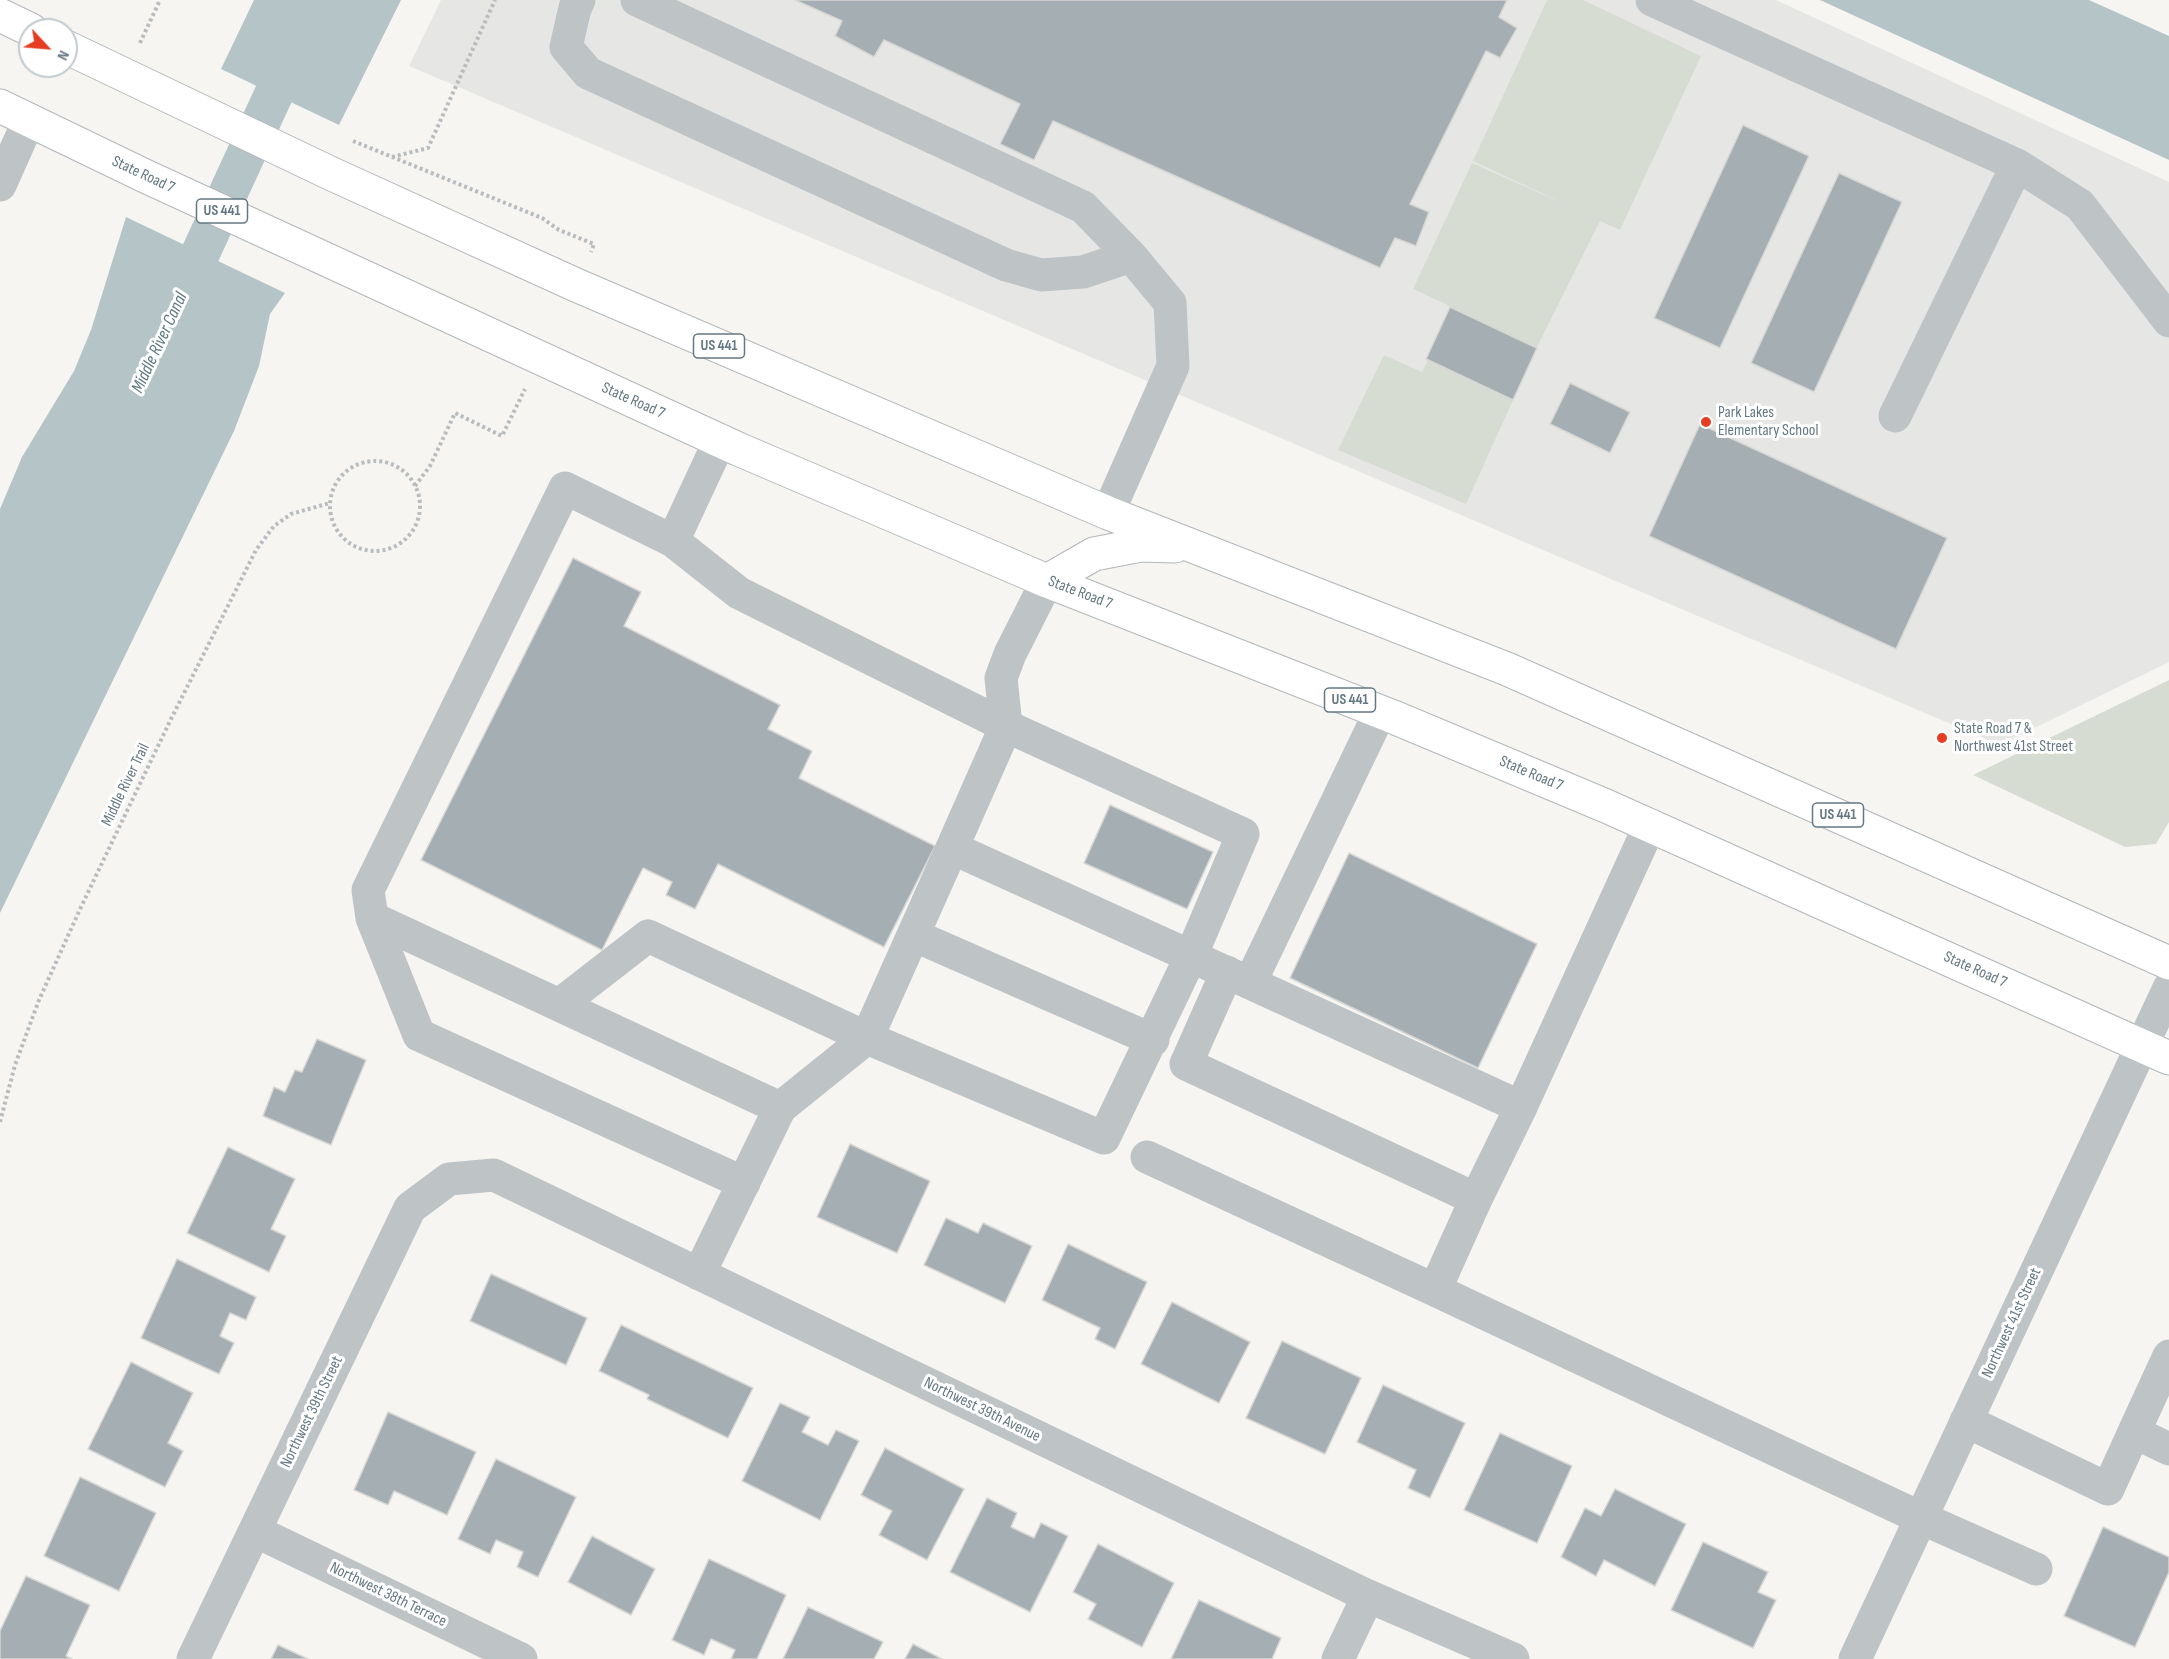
<!DOCTYPE html>
<style>
body{margin:0}
#map{position:relative;width:2169px;height:1659px;overflow:hidden;background:#f6f5f2;font-family:"Sofia Sans Condensed",sans-serif}
canvas{display:block}
.north{position:absolute;left:18px;top:18px;width:60px;height:60px;box-sizing:border-box;background:#fff;border:2px solid #c1c9cd;border-radius:50%;rotate:116deg;font-size:16px;font-weight:700;line-height:24px;text-align:center;color:#647883}
.north::after{content:'';display:block;margin:auto;width:21px;height:27px;background:#e53c22;clip-path:polygon(50% 0,100% 100%,50% 72%,0 100%)}
</style>
<div id="map">
<canvas width="2169" height="1659"></canvas>
<div class="north">N</div>
</div>
<script>
const ctx = document.querySelector('canvas').getContext('2d');
ctx.lineJoin = 'round';
function fillPath(path, color) {
  ctx.fillStyle = color;
  ctx.fill(path, 'evenodd');
}
function toPath(rows) {
  const path = new Path2D();
  for (const r of rows) {
    if (r.length === 3) {
      path.moveTo(r[0] + r[2], r[1]);
      path.arc(r[0], r[1], r[2], 0, 2 * Math.PI);
      continue;
    }
    path.moveTo(r[0], r[1]);
    for (let i = 2; i < r.length; i += 2) path.lineTo(r[i], r[i + 1]);
  }
  return path;
}
function stroke(path, color, width, dash) {
  ctx.strokeStyle = color;
  ctx.lineWidth = width;
  ctx.lineCap = dash ? 'butt' : 'round';
  ctx.setLineDash(dash || []);
  ctx.stroke(path);
}
function write(font, color, halo, rows, align = 'center') {
  ctx.font = font + ' "Sofia Sans Condensed",sans-serif';
  ctx.lineWidth = 6;
  ctx.setLineDash([]);
  ctx.textBaseline = 'middle';
  ctx.strokeStyle = halo;
  ctx.fillStyle = color;
  for (const [text, x, y, turn = 0] of rows) {
    ctx.save();
    ctx.translate(x, y);
    ctx.rotate((+turn || 0) * Math.PI / 180);
    ctx.textAlign = isNaN(turn) ? turn : align;
    if (halo) ctx.strokeText(text, 0, 0);
    ctx.fillText(text, 0, 0);
    ctx.restore();
  }
}
const built = toPath([
 [441,0,1776,0,2169,182,2169,662,2000,745,409,66]
]);
const green = toPath([
 [1547,0,1583,0,1701,56,1620,230,1600,221,1538,345,1466,504,1338,450,1384,355,1422,372,1454,308,1413,289,1472,163,1569,206,1473,161],
 [2169,680,2169,822,2156,844,2125,847,1973,775]
]);
const water = toPath([
 [254,0,401,0,339,125,221,69],
 [1820,0,2089,0,2169,36,2169,160],
 [126,217,285,293,270,314,259,366,234,431,0,913,0,509,22,457,74,371,91,330]
]);
const canal = toPath([
 [178,302,295,48,319,0]
]);
const building = toPath([
 [795,0,1507,0,1499,17,1517,28,1500,58,1486,51,1410,204,1429,212,1416,246,1395,238,1380,268,1053,121,1034,160,1000,144,1020,104,884,40,874,57,835,36,842,21,795,0],
 [1743,125,1809,156,1720,348,1654,318,1743,125],
 [1839,173,1902,202,1814,392,1751,363,1839,173],
 [1450,307,1537,348,1513,400,1426,359,1450,307],
 [1570,383,1630,412,1610,453,1550,424,1570,383],
 [1700,424,1947,538,1896,649,1649,536,1700,424],
 [573,558,641,592,624,626,780,705,768,729,812,751,799,778,935,846,884,947,718,864,695,909,666,895,672,882,643,868,602,950,421,860,573,558],
 [1110,805,1213,852,1187,909,1084,863,1110,805],
 [1349,853,1537,944,1478,1068,1290,978,1349,853],
 [317,1039,366,1060,331,1145,263,1116,274,1087,285,1092,295,1070,302,1072,317,1039],
 [850,1144,930,1181,897,1253,817,1217,850,1144],
 [228,1147,295,1179,271,1229,286,1236,269,1272,187,1233,228,1147],
 [946,1218,978,1233,983,1223,1032,1246,1005,1303,924,1265,946,1218],
 [1068,1244,1147,1282,1115,1349,1095,1339,1100,1328,1042,1300,1068,1244],
 [177,1259,256,1297,246,1320,230,1313,220,1336,234,1343,219,1374,141,1338,177,1259],
 [491,1274,587,1318,566,1365,470,1321,491,1274],
 [1172,1302,1250,1342,1219,1403,1141,1364,1172,1302],
 [621,1325,753,1388,728,1438,647,1399,649,1395,599,1371,621,1325],
 [1282,1341,1361,1378,1325,1454,1246,1418,1282,1341],
 [131,1362,193,1393,168,1443,183,1451,165,1487,88,1449,131,1362],
 [1383,1385,1465,1423,1430,1498,1408,1488,1416,1470,1357,1442,1383,1385],
 [780,1403,810,1417,802,1432,828,1445,836,1430,859,1441,820,1520,742,1481,780,1403],
 [388,1412,476,1452,447,1515,394,1491,388,1505,354,1490,388,1412],
 [1500,1433,1572,1466,1537,1543,1464,1510,1500,1433],
 [885,1448,964,1489,927,1560,879,1535,892,1511,861,1495,885,1448],
 [496,1459,576,1497,538,1577,517,1567,523,1552,496,1540,490,1554,458,1539,496,1459],
 [80,1477,156,1513,119,1591,44,1556,80,1477],
 [1615,1489,1686,1524,1655,1586,1604,1560,1596,1576,1561,1557,1585,1508,1601,1516,1615,1489],
 [987,1498,1017,1513,1011,1527,1034,1538,1041,1523,1068,1536,1030,1612,950,1572,987,1498],
 [2103,1527,2169,1557,2169,1572,2135,1647,2064,1616,2103,1527],
 [592,1536,655,1569,631,1615,568,1582,592,1536],
 [1703,1542,1768,1572,1758,1592,1776,1600,1753,1648,1671,1610,1703,1542],
 [1098,1544,1174,1583,1142,1647,1088,1619,1096,1604,1073,1592,1098,1544],
 [709,1559,786,1595,757,1659,731,1659,735,1650,711,1639,704,1655,672,1640,709,1559],
 [26,1576,90,1605,66,1656,72,1659,0,1659,0,1631,26,1576],
 [1199,1600,1281,1638,1272,1659,1171,1659,1199,1600],
 [808,1607,883,1642,874,1659,783,1659,808,1607],
 [913,1644,942,1659,905,1659,913,1644],
 [278,1645,308,1659,271,1659,278,1645]
]);
const path = toPath([
 [140,43,160,0],
 [353,141,542,218,559,230,594,244,591,252],
 [392,157,428,148,495,0],
 [375,506,45],
 [415,486,430,466,455,413,502,436,525,389],
 [0,1122,15,1065,39,1000,81,907,170,721,256,550,274,526,291,514,330,503]
]);
const minor = toPath([
 [579,0,575,8,566,47,588,73,1006,265,1041,275,1083,272,1131,256,1170,303,1173,366,1108,513],
 [637,0,1083,207,1131,256],
 [1652,0,2017,165,2080,205,2169,321],
 [0,185,29,120],
 [1895,416,2017,165],
 [720,440,673,541,739,593,1006,726,1243,834,1191,956,1104,1138,867,1038,952,848],
 [673,541,565,488,368,890,372,918,419,1035,744,1183],
 [1047,581,1010,654,1001,678,1006,726,952,848,1250,983],
 [1380,712,1250,983,1521,1107,1650,825],
 [372,918,559,1005],
 [913,935,1153,1040],
 [648,936,867,1038,780,1108,559,1005,648,936],
 [1227,972,1186,1064,1476,1199,1521,1107],
 [1147,1157,1435,1290,1476,1199],
 [699,1274,780,1108],
 [1435,1290,1921,1518,2036,1569],
 [1966,1421,2108,1489,2134,1432,2169,1449],
 [2134,1432,2169,1356],
 [255,1531,521,1659],
 [193,1659,410,1208,449,1179,494,1175,1368,1596,1513,1659],
 [1338,1659,1368,1596],
 [1855,1659,2169,988]
]);
const major = toPath([
 [0,15,31,30],
 [66,47,332,174,576,285,1108,513,1507,669,2169,963],
 [0,106,145,176,738,449,1047,581,1391,716,1606,806,2169,1058],
 [1047,581,1094,554,1141,545,1175,546]
]);
const markers = [
 [1706,422,6,"#e53c22"],
 [1942,738,6,"#e53c22"]
];
const shields = [
 [222,211,51],
 [719,346,51],
 [1350,700,51],
 [1838,815,51]
];
const shieldNames = [
 ["US 441",222,211],
 ["US 441",719,346],
 ["US 441",1350,700],
 ["US 441",1838,815]
];
const streetNames = [
 ["State Road 7",143,175,25],
 ["State Road 7",633,401,24],
 ["State Road 7",1080,593,21],
 ["State Road 7",1531,774,23],
 ["Middle River Trail",126,785,-64],
 ["State Road 7",1975,970,24],
 ["Northwest 41st Street",2012,1323,-65],
 ["Northwest 39th Avenue",982,1410,26],
 ["Northwest 39th Street",312,1412,-64],
 ["Northwest 38th Terrace",388,1595,26]
];
const poiNames = [
 ["Park Lakes",1718,413],
 ["Elementary School",1718,431],
 ["State Road 7 &",1954,729],
 ["Northwest 41st Street",1954,747]
];
const waterNames = [
 ["Middle River Canal",160,343,-65]
];
fillPath(built, '#e6e7e5');
fillPath(green, '#d7dcd3');
fillPath(water, '#b5c4c6');
stroke(canal, '#b5c4c6', 39);
fillPath(building, '#a5afb3');
stroke(building, '#d7d7d4', 1.5);
stroke(major, '#b2b7ba', 35);
stroke(path, '#b8bcbe', 4, [3, 3]);
stroke(minor, '#bec3c6', 33);
stroke(major, '#fff', 33);
for (const [x, y, r, color] of markers) {
  const dot = new Path2D();
  dot.arc(x, y, r, 0, 2 * Math.PI);
  ctx.fillStyle = color;
  ctx.fill(dot);
  stroke(dot, '#fff', 2);
}
for (const [x, y, w] of shields) {
  const box = new Path2D();
  box.roundRect(x - w / 2, y - 12, w, 24, 4.5);
  ctx.fillStyle = '#fff';
  ctx.fill(box);
  stroke(box, '#647883', 1.5);
}
write('bold 15px', '#647883', null, shieldNames);
write('16px', '#647883', '#fff', streetNames);
write('16px', '#647883', '#fff', poiNames, 'left');
write('italic 18px', '#5f7b80', '#fff', waterNames);
</script>
